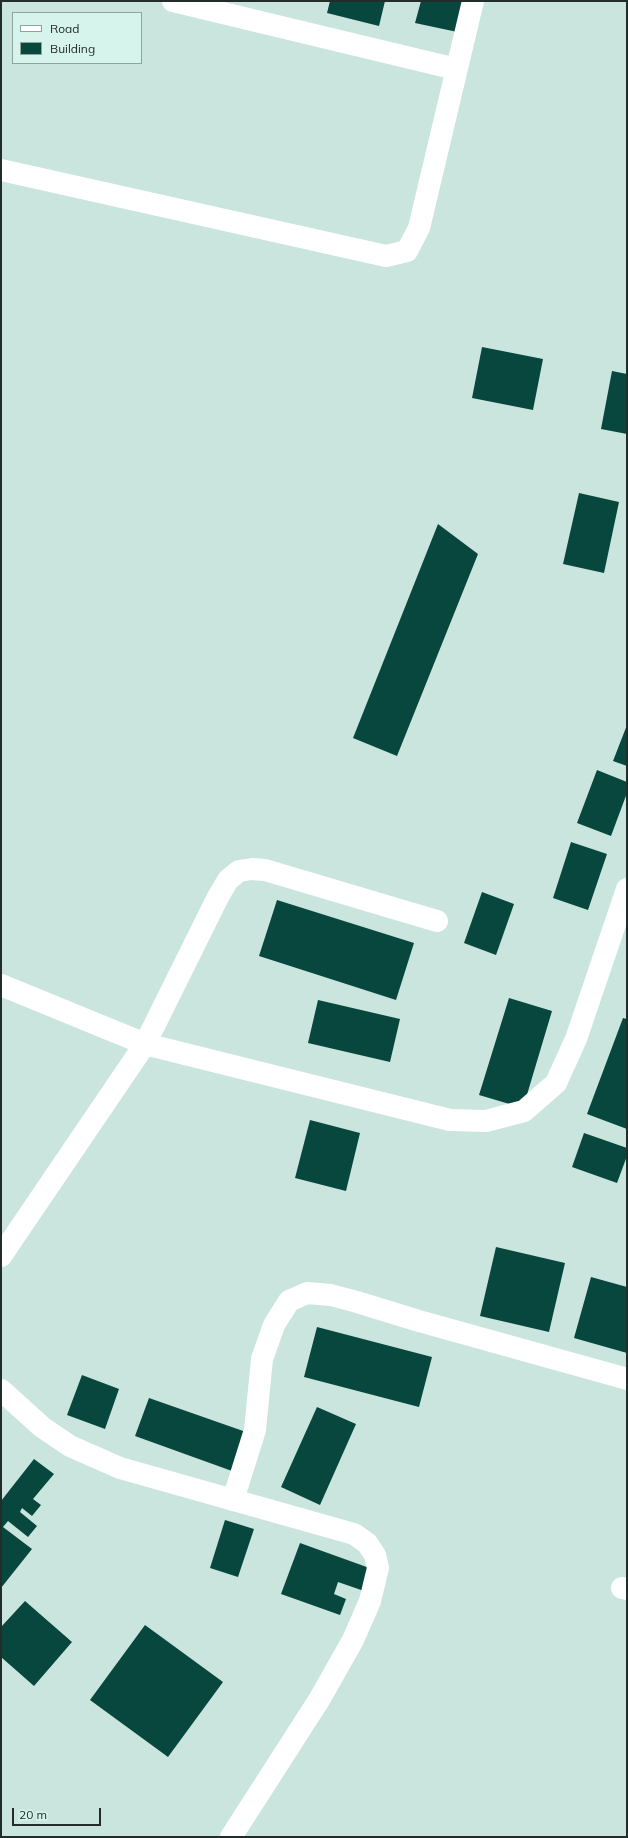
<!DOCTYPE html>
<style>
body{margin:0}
#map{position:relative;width:628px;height:1838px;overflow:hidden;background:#c9e5de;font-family:Mulish,sans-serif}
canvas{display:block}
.frame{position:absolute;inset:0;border:2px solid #222d2b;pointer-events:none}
.legend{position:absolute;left:12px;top:12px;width:130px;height:52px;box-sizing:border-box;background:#d6f3ec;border:1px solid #8ea49f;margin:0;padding:5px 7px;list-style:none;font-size:12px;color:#222d2b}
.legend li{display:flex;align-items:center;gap:8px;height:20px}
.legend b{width:20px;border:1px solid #8ea49f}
.scale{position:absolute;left:12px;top:1808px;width:89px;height:18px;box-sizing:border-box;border:2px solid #222d2b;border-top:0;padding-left:5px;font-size:12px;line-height:14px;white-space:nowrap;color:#222d2b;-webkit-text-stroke:3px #d6f3ec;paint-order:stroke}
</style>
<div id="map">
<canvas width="628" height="1838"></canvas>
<div class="frame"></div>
<ul class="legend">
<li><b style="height:5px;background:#fff"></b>Road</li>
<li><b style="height:11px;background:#08473d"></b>Building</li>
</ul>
<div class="scale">20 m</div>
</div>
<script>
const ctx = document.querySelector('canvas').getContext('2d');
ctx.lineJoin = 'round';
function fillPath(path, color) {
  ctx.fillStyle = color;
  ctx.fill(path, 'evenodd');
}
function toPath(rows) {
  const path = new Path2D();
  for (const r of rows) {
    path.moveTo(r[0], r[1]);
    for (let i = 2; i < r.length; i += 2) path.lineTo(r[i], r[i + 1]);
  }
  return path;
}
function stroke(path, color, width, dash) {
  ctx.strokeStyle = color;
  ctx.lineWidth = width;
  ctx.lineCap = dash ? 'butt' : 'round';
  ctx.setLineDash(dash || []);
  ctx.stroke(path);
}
const building = toPath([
 [330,1,385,1,379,26,327,13],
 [421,1,470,1,462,33,415,23],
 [482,347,543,359,533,410,472,398],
 [612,371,627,374,627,434,601,429],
 [579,493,619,502,604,573,563,564],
 [438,524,478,554,397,756,353,738],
 [627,725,627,766,613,761],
 [597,770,627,782,627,793,611,836,577,823],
 [571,842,607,854,588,910,553,898],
 [482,892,514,904,496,955,464,943],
 [277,900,414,943,396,1000,259,956],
 [509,998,552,1011,523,1108,479,1095],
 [318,1000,400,1019,390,1062,308,1043],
 [623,1018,627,1019,627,1129,587,1114],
 [310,1120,360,1133,346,1191,295,1178],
 [584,1133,627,1148,627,1156,617,1183,572,1167],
 [496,1247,565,1263,549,1332,480,1316],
 [591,1277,627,1287,627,1353,574,1338],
 [317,1327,432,1357,419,1407,304,1377],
 [82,1375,119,1389,105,1429,67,1415],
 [149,1398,246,1432,232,1471,135,1436],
 [317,1407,356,1424,320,1505,281,1487],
 [34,1459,54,1474,33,1499,41,1505,32,1516,22,1508,20,1512,37,1526,28,1537,8,1521,3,1527,32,1549,1,1588,1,1501],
 [225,1520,254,1529,238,1577,210,1568],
 [300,1543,375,1570,367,1592,338,1582,334,1594,346,1599,340,1615,281,1594],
 [25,1601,72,1642,34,1686,1,1657,1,1627],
 [145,1625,223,1682,168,1757,90,1700]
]);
const minor = toPath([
 [173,1,456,69],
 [1,170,386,256,407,251,419,228,473,1],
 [1,985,145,1044,450,1120,486,1121,524,1111,556,1083,576,1039,627,889],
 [1,1256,145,1044,218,897,228,880,239,871,252,869,265,870,437,921],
 [1,1390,42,1427,70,1446,120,1468,354,1534,367,1543,375,1555,378,1568,370,1601,353,1640,319,1700,231,1837],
 [233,1500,255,1430,262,1359,274,1325,289,1301,307,1293,331,1295,357,1302,419,1321,627,1379],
 [622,1588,627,1589]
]);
fillPath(building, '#08473d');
stroke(minor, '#fff', 22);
</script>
